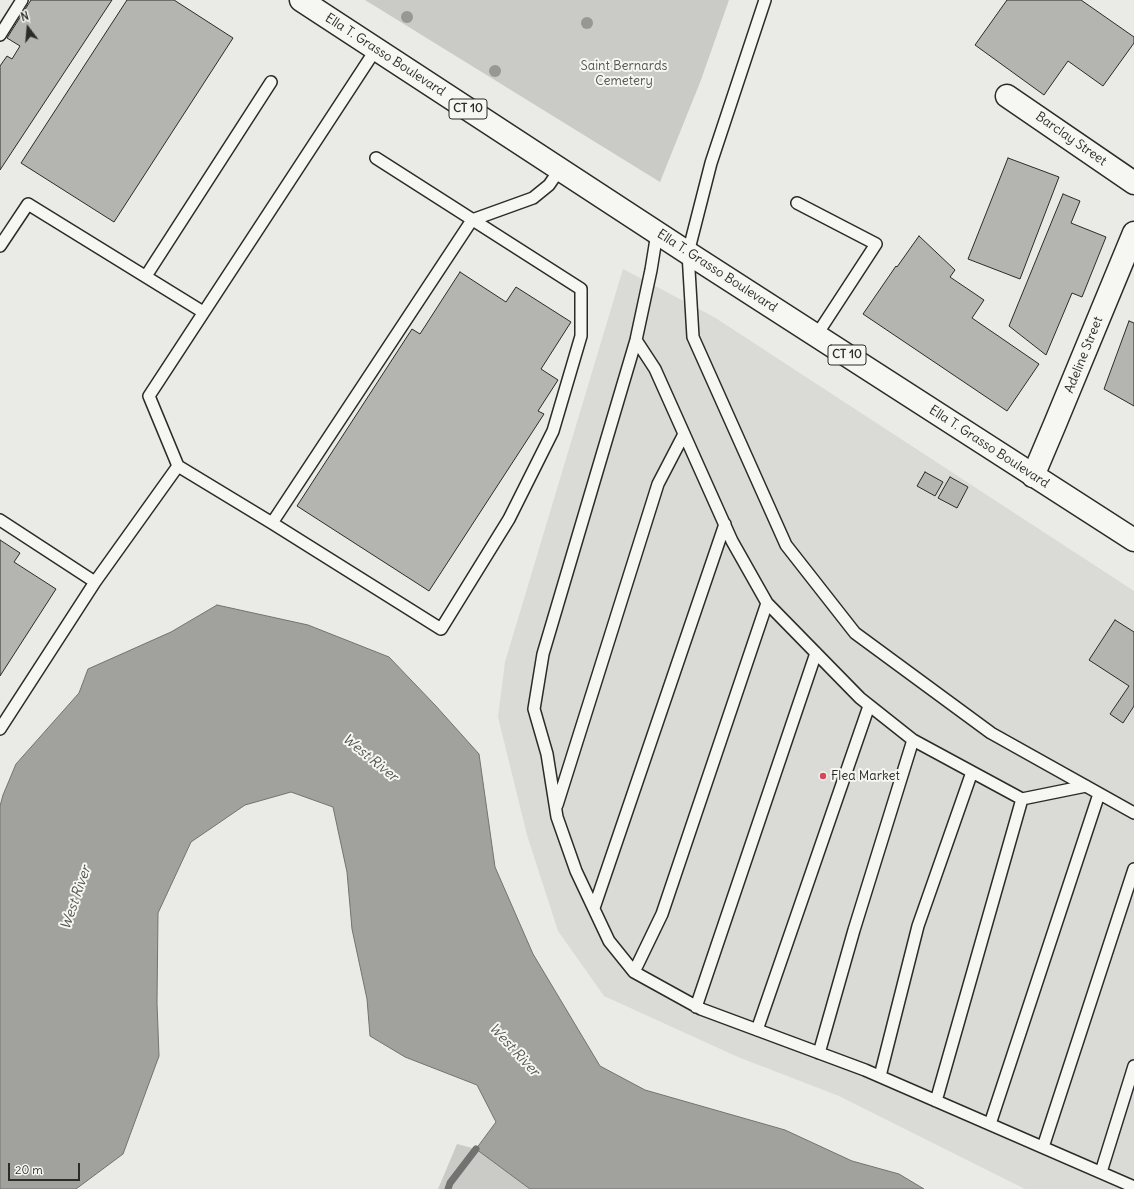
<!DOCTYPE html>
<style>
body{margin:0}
#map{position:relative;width:1134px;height:1189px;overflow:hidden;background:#eaeae6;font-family:Delius,sans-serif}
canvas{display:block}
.north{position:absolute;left:8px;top:8px;width:40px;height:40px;-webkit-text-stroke:3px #f6f6f2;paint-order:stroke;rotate:344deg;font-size:11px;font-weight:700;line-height:16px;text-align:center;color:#2b2b2b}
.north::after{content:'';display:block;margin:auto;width:14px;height:18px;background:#2b2b2b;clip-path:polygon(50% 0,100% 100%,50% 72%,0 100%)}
.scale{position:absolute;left:8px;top:1163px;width:72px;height:18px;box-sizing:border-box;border:2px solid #2b2b2b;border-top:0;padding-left:5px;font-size:12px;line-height:14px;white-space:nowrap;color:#2b2b2b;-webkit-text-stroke:3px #f6f6f2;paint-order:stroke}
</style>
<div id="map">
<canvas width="1134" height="1189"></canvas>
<div class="north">N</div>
<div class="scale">20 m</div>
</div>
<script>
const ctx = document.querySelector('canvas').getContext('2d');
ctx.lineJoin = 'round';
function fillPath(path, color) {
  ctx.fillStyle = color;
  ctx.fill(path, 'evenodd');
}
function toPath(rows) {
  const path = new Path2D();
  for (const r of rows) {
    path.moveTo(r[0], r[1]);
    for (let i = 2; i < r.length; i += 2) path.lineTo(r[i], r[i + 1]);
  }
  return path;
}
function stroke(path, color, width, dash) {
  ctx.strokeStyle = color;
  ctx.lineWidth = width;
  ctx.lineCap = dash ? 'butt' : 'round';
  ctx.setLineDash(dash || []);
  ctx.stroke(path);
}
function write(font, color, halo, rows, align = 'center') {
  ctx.font = font + ' Delius,sans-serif';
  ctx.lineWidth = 4;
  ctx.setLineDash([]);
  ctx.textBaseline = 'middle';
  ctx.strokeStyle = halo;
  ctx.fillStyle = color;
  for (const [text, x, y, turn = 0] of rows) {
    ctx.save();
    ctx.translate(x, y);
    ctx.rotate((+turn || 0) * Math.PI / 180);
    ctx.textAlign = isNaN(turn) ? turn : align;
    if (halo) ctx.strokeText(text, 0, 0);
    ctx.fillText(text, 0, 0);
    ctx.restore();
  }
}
const built = toPath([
 [623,269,714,317,1134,591,1134,1189,1025,1189,839,1096,738,1057,604,996,558,931,527,835,498,717,505,662]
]);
const green = toPath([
 [365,0,729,0,701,80,660,182],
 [457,1144,476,1149,530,1189,438,1189]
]);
const water = toPath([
 [217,605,308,625,389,657,435,705,479,754,495,867,533,954,600,1066,645,1090,785,1130,852,1161,899,1174,924,1189,530,1189,476,1149,496,1122,477,1085,405,1057,370,1036,367,999,352,929,347,872,333,807,291,792,245,805,191,842,158,913,157,1003,159,1056,123,1154,76,1189,0,1189,0,806,3,795,16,764,79,693,88,669,171,632,217,605]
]);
const stream = toPath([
 [448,1189,450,1183,476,1149]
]);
const building = toPath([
 [31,0,112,0,0,170,0,66,7,56,12,59,20,46,7,38,31,0],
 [127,0,174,0,233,38,114,222,21,163,127,0],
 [1007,0,1081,0,1134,37,1134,43,1103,86,1068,61,1044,95,975,45,1007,0],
 [1008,158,1059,177,1020,279,968,259,1008,158],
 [1063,194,1080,201,1071,223,1106,237,1082,297,1072,293,1046,355,1009,326,1063,194],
 [919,236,955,270,950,277,984,300,972,318,1039,364,1007,411,863,314,896,266,897,267,919,236],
 [460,272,506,302,516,287,571,322,541,369,558,380,538,411,544,414,429,591,297,506,412,329,420,334,460,272],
 [1129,321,1134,323,1134,406,1104,389,1129,321],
 [925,472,943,482,935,496,917,486,925,472],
 [950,477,968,487,957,508,938,498,950,477],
 [0,540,20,553,14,562,56,589,0,676,0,540],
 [1115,620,1134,632,1134,706,1123,723,1110,714,1129,686,1089,660,1115,620]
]);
const service = toPath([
 [765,0,711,163,688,253,693,337,786,545,855,633,991,733,1134,813],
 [0,35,22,0],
 [376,158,581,289,581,336,553,431,509,519,441,629,272,523,178,466,149,396,376,49],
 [797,203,876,244,816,336],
 [657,233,651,270,636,340,543,654,534,709,547,754,557,817,576,871,609,941,634,972,701,1009,865,1070,1134,1187],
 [0,246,28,204,203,312],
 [146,276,271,82],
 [636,340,655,369,732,541,767,603,860,698,913,740,1022,799,1086,786],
 [0,520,95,582],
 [272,523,472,220,533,198,549,185,560,169],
 [0,729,95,582,178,466],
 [557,805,658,484,684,434],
 [594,908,725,524],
 [634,972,662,914,767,603],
 [696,1007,816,653],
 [757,1030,869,706],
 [819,1053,854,930,913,740],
 [880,1076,918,926,972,772],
 [936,1101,1022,799],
 [990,1124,1099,794],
 [1043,1147,1134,869],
 [1101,1172,1134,1066]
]);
const minor = toPath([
 [1007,96,1134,183],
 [1033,476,1055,424,1134,233]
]);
const primary = toPath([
 [301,0,688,253,1134,540]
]);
const trees = [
 [407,17],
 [587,23],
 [495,71]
];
const markers = [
 [823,776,4,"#d1495b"]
];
const shields = [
 [468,109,38],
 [847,355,38]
];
const shieldNames = [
 ["CT 10",468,109],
 ["CT 10",847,355]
];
const streetNames = [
 ["Ella T. Grasso Boulevard",385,55,33],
 ["Barclay Street",1071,139,35],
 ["Ella T. Grasso Boulevard",717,271,33],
 ["Adeline Street",1084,355,-68],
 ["Ella T. Grasso Boulevard",989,447,33]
];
const parkNames = [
 ["Saint Bernards",624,66],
 ["Cemetery",624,81]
];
const poiNames = [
 ["Flea Market",831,776]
];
const waterNames = [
 ["West River",370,758,39],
 ["West River",76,898,-71],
 ["West River",514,1050,47]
];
fillPath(built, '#dadad6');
fillPath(green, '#cacac7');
fillPath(water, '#a1a19e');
stroke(water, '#727270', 1);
stroke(stream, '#727270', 7);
fillPath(building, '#b4b4b1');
stroke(building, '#2b2b2b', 1);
stroke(service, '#2b2b2b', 14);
stroke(minor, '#2b2b2b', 25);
stroke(primary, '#2b2b2b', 25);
stroke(service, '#f6f6f2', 11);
stroke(minor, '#f6f6f2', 22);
stroke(primary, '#f6f6f2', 22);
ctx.fillStyle = '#979795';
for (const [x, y] of trees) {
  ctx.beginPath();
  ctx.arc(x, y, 6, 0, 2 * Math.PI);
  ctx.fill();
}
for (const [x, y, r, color] of markers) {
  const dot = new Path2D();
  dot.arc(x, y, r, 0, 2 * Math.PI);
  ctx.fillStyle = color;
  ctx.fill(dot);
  stroke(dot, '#f6f6f2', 1.5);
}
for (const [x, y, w] of shields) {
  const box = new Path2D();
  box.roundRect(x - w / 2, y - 10, w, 20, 3);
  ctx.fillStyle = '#f6f6f2';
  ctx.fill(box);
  stroke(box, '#2b2b2b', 1);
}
write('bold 12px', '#2b2b2b', null, shieldNames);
write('13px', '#2b2b2b', '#f6f6f2', streetNames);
write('13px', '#535352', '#f6f6f2', parkNames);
write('13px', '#2b2b2b', '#f6f6f2', poiNames, 'left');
write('italic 14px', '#545453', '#f6f6f2', waterNames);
</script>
